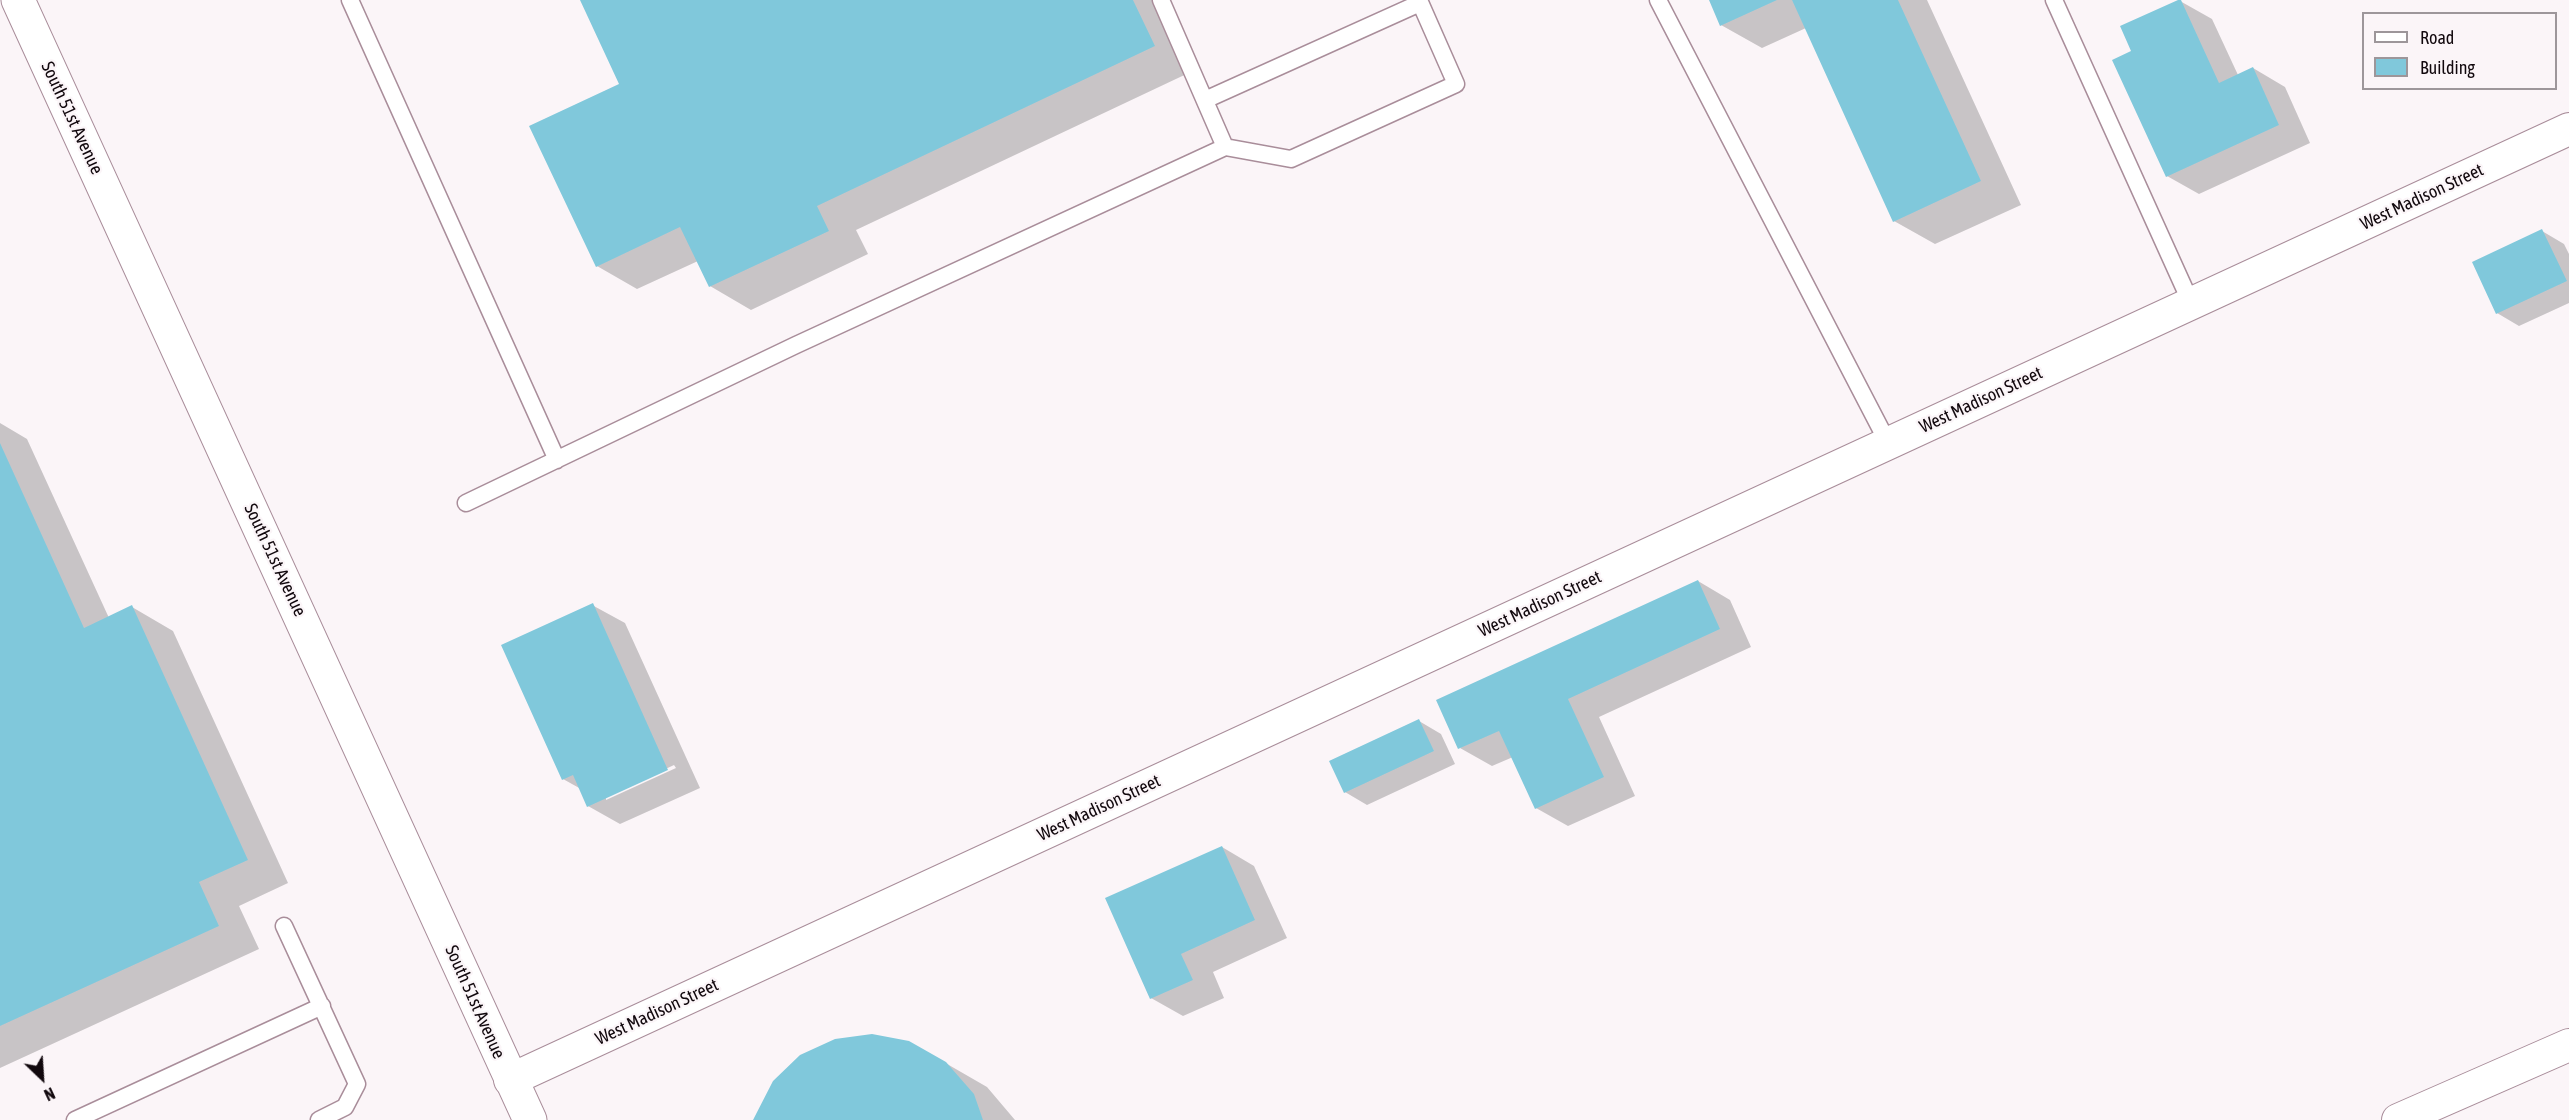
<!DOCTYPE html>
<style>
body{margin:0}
#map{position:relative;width:2569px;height:1120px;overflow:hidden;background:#fbf5f8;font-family:"Asap Condensed",sans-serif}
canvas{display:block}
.legend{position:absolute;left:2362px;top:12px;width:195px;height:78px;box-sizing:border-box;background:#fbf5f8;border:2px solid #9d969a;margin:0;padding:8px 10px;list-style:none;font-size:18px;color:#11080d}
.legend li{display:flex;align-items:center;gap:12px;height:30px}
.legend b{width:30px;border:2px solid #9d969a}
.north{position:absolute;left:12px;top:1048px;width:60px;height:60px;-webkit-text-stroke:4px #fbf5f8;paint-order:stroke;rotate:155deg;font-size:16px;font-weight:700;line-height:24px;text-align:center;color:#11080d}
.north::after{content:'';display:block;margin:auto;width:21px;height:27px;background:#11080d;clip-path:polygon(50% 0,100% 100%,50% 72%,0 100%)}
</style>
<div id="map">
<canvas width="2569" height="1120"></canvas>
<ul class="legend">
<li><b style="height:8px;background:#fff"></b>Road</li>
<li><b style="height:16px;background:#80c8db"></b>Building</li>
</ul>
<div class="north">N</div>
</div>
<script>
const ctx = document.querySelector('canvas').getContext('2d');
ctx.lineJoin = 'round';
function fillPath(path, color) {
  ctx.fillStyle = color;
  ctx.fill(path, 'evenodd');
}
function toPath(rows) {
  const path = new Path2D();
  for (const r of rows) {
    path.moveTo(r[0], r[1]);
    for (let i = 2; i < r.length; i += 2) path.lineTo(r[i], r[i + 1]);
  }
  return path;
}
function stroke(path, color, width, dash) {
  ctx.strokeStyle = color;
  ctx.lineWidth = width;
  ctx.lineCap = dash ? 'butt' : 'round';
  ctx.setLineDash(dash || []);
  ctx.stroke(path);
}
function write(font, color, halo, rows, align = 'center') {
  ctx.font = font + ' "Asap Condensed",sans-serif';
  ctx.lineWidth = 4.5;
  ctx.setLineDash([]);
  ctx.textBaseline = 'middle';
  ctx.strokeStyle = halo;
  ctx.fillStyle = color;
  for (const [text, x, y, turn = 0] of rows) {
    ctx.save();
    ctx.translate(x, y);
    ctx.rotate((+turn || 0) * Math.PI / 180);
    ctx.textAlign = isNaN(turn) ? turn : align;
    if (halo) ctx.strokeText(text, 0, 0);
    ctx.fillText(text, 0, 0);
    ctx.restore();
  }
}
const shadow = toPath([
 [581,0,1162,0,1195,70,856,230,868,254,751,310,710,286,698,261,637,289,597,266,621,85],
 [1710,0,1927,0,2021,205,1935,244,1894,221,1806,28,1762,48,1721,25],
 [2180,1,2212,19,2238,75,2253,68,2285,87,2310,143,2199,194,2167,176],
 [2542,231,2564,244,2569,254,2569,303,2519,326,2497,313],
 [0,423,27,439,109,618,132,607,173,631,288,883,239,906,259,949,0,1068],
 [1698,581,1730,600,1751,647,1599,717,1635,796,1568,826,1536,808,1513,757,1492,766,1460,748],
 [592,605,625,623,700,788,620,824,588,806,581,789,563,779],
 [674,765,676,768,606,800,606,797],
 [1419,721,1441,734,1455,764,1367,805,1345,792],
 [1222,847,1254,866,1287,938,1213,972,1224,998,1183,1016,1151,998],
 [909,1042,987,1087,1015,1120,755,1120]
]);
const building = toPath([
 [580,0,1133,0,1155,46,817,206,829,231,709,287,680,227,596,267,529,126,619,84],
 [1709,0,1777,0,1720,26],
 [1792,0,1898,0,1981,181,1893,222],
 [2178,0,2181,0,2219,83,2253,67,2279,125,2166,177,2112,60,2131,51,2120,26],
 [2542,229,2567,281,2496,314,2472,262],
 [0,443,84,628,132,605,248,860,199,882,219,926,0,1026],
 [1698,580,1720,629,1568,699,1604,777,1535,809,1499,731,1458,749,1436,700],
 [593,603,668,770,587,807,573,775,562,780,501,645],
 [1419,719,1434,751,1344,793,1329,761],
 [1222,846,1255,920,1181,954,1193,980,1150,999,1105,898],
 [872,1034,909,1041,946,1062,974,1094,983,1120,753,1120,773,1081,800,1055,835,1039]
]);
const service = toPath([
 [350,0,557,460],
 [1161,0,1225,147],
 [1658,0,1888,443],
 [2054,0,2191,303],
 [1205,100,1420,3],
 [466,503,796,345,1225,147,1291,159,1456,84,1419,0],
 [284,926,357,1084,345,1107,319,1120],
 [75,1120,322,1006]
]);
const minor = toPath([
 [510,1080,2569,129],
 [2398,1120,2569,1045]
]);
const primary = toPath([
 [18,0,530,1120]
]);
const streetNames = [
 ["South 51st Avenue",72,118,65],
 ["West Madison Street",2422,197,-25],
 ["West Madison Street",1981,400,-25],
 ["South 51st Avenue",275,560,65],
 ["West Madison Street",1540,604,-25],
 ["West Madison Street",1099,808,-25],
 ["South 51st Avenue",475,1002,66],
 ["West Madison Street",657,1012,-25]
];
fillPath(shadow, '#0003');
fillPath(building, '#80c8db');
stroke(service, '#a98d9a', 19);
stroke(minor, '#a98d9a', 34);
stroke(primary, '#a98d9a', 35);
stroke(service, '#fff', 16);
stroke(minor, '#fff', 32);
stroke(primary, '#fff', 33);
write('18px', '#11080d', '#fbf5f8', streetNames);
</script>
